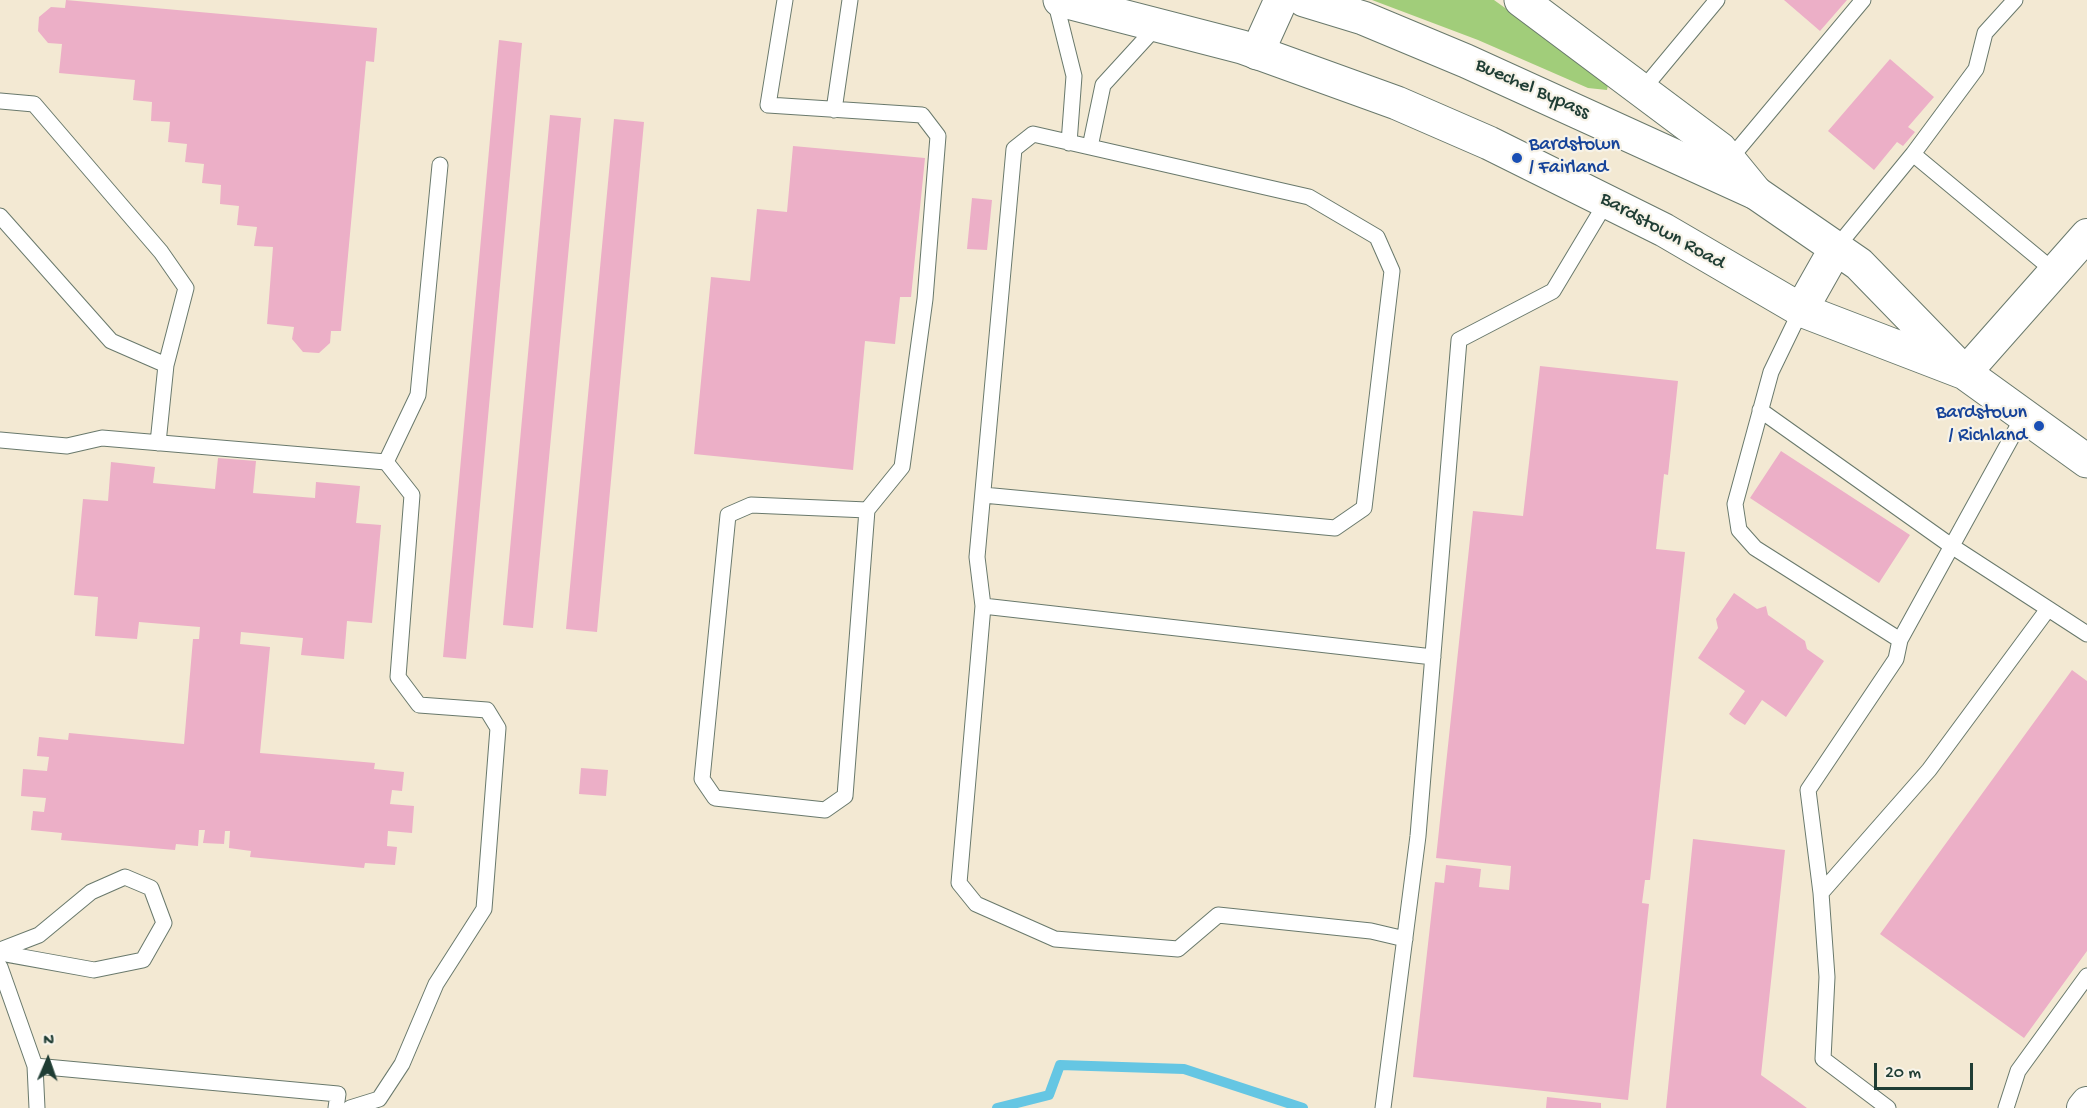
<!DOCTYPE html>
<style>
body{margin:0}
#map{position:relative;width:2087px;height:1108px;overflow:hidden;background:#f3e9d3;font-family:"Gochi Hand",sans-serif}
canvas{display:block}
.north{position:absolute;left:18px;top:1030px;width:60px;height:60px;-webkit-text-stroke:4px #f7f3e8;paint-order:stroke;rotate:2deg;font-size:16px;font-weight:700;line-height:24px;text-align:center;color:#1f3d34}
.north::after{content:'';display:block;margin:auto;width:21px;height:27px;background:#1f3d34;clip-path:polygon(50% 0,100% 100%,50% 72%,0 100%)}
.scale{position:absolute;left:1874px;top:1063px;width:99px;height:27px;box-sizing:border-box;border:3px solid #1f3d34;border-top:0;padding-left:8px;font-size:18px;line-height:21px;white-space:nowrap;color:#1f3d34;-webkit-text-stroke:4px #f7f3e8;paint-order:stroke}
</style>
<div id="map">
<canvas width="2087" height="1108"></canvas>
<div class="north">N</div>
<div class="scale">20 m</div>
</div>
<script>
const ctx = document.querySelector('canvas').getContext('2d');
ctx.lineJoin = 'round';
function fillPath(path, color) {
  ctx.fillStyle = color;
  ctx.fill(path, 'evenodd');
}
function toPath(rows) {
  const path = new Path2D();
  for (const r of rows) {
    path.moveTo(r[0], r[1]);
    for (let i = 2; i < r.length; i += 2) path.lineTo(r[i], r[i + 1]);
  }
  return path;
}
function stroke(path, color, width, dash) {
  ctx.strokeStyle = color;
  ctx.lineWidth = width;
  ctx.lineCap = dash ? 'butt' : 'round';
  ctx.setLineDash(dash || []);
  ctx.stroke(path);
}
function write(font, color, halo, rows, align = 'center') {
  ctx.font = font + ' "Gochi Hand",sans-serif';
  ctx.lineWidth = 4.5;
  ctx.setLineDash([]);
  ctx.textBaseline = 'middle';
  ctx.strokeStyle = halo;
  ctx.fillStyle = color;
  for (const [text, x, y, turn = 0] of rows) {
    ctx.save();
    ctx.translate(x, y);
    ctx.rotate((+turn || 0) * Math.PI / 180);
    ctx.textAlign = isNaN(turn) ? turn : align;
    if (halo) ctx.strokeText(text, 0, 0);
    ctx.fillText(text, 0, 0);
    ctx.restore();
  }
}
const green = toPath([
 [1372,0,1494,0,1597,74,1608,85,1607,90,1588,88,1478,40]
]);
const stream = toPath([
 [997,1108,1049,1095,1060,1065,1184,1069,1303,1108]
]);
const building = toPath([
 [66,0,377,28,374,62,366,61,341,331,331,331,330,343,319,353,303,352,292,339,294,327,267,324,273,247,254,246,257,227,237,225,239,206,220,204,221,185,202,183,204,164,185,162,187,144,168,142,170,122,151,121,152,102,133,100,135,80,59,73,62,44,48,43,38,31,39,17,51,7,65,8],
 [1784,0,1847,0,1820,31],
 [499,40,522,43,466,659,443,657],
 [1890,59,1934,97,1908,127,1915,132,1903,146,1897,142,1874,170,1828,131],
 [550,115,581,118,533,628,503,625],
 [614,119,644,122,597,632,566,629],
 [793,146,925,158,911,297,900,297,895,344,865,341,853,470,694,454,711,277,750,281,757,209,787,212],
 [972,198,992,200,987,250,967,249],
 [1540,366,1678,381,1668,475,1664,474,1656,549,1685,552,1650,880,1645,880,1642,903,1649,904,1628,1100,1413,1077,1435,882,1444,883,1446,865,1481,869,1479,887,1509,890,1511,866,1436,858,1473,511,1523,516],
 [1781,451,1910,535,1879,583,1750,498],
 [218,458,256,461,253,493,315,498,316,482,360,486,356,523,381,525,372,623,347,621,344,659,301,655,303,638,241,632,240,644,270,647,260,753,375,763,374,769,404,772,402,791,392,790,390,804,414,806,412,833,388,831,387,846,397,847,395,865,365,863,364,868,250,857,251,851,229,848,230,831,225,831,224,844,203,843,205,830,199,830,198,846,176,844,175,850,61,840,62,833,31,830,33,811,44,812,46,798,21,796,23,769,47,771,49,757,37,756,39,737,68,740,69,733,184,744,193,639,199,639,200,627,139,622,137,639,95,636,98,597,74,595,83,499,108,501,111,462,155,467,153,483,215,489],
 [1734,593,1757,609,1766,606,1768,615,1805,641,1807,649,1824,661,1786,717,1762,700,1745,725,1735,719,1729,714,1745,691,1698,658,1718,628,1716,619],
 [2072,670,2087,681,2087,951,2024,1038,1880,934],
 [581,768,608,770,606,796,579,794],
 [1693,839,1785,850,1761,1075,1807,1108,1666,1108],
 [1547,1097,1601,1103,1601,1108,1546,1108]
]);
const lane = toPath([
 [785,0,768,105,922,115,938,136,925,299,902,467,867,510,845,796,825,810,715,798,702,779,728,515,751,505,867,510],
 [1055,0,1074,76,1069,143],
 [1643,89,1717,0],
 [0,101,34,104,161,252,186,288,166,365,158,443],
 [834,110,850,0],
 [1090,147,1103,85,1157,26],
 [1913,154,2054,271],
 [1729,160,1863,0],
 [0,216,111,341,166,365],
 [1836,248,1913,154,1976,69,1985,33,2015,0],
 [1801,310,1771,372,1735,504,1739,530,1755,548,1900,640,1896,659,1808,790,1821,893,1827,977,1823,1059,1888,1108],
 [1760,410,1950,545,2087,634],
 [0,440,67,446,102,438,386,462,412,495,398,677,419,705,487,710,498,728,484,909,436,984,402,1064,379,1099,350,1108],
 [386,462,418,395,440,165],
 [983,495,1335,528,1364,508,1392,271,1377,237,1309,197,1033,134,1014,149,977,557,983,606],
 [1900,640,2024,415],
 [1821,893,1929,770,2048,609],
 [1405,939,1371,931,1218,915,1178,949,1055,939,976,904,959,883,983,606,1433,657],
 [0,950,39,935,91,892,125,877,151,888,164,923,143,960,94,970,0,953],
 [0,967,35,1066,37,1108],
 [35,1066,338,1094,336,1108],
 [1383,1108,1418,836,1459,340,1553,291,1607,201],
 [2006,1108,2018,1071,2087,976]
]);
const street = toPath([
 [1965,373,2087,235],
 [2083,1108,2087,1103]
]);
const secondary = toPath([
 [1521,0,1720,149,1756,193],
 [1257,53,1281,0]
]);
const primary = toPath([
 [1060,0,1242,47,1397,103,1489,143,1664,230,1801,310,1965,373],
 [1304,0,1363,18,1466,61,1756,193,1859,264,1965,373,2087,461],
 [1801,310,1836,248]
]);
const markers = [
 [1517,158,6,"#1a4fb4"],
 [2039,426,6,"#1a4fb4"]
];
const streetNames = [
 ["Buechel Bypass",1532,90,24],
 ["Bardstown Road",1662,232,29]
];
const transitNames = [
 ["Bardstown",1529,146],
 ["/ Fairland",1529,169],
 ["Bardstown",2027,414,"right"],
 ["/ Richland",2027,437,"right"]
];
fillPath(green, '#a1cd7a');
stroke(stream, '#65c6e3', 10);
fillPath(building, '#ecafc7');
stroke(lane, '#69796c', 17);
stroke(street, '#69796c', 34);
stroke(secondary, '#69796c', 35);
stroke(primary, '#69796c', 35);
stroke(lane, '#fff', 15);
stroke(street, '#fff', 32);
stroke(secondary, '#fff', 33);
stroke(primary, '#fff', 33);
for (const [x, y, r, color] of markers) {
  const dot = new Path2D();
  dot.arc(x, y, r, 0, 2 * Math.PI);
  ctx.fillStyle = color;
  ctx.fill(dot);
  stroke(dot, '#f7f3e8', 2);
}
write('20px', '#1f3d34', '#f7f3e8', streetNames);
write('20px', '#164399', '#f7f3e8', transitNames, 'left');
</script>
